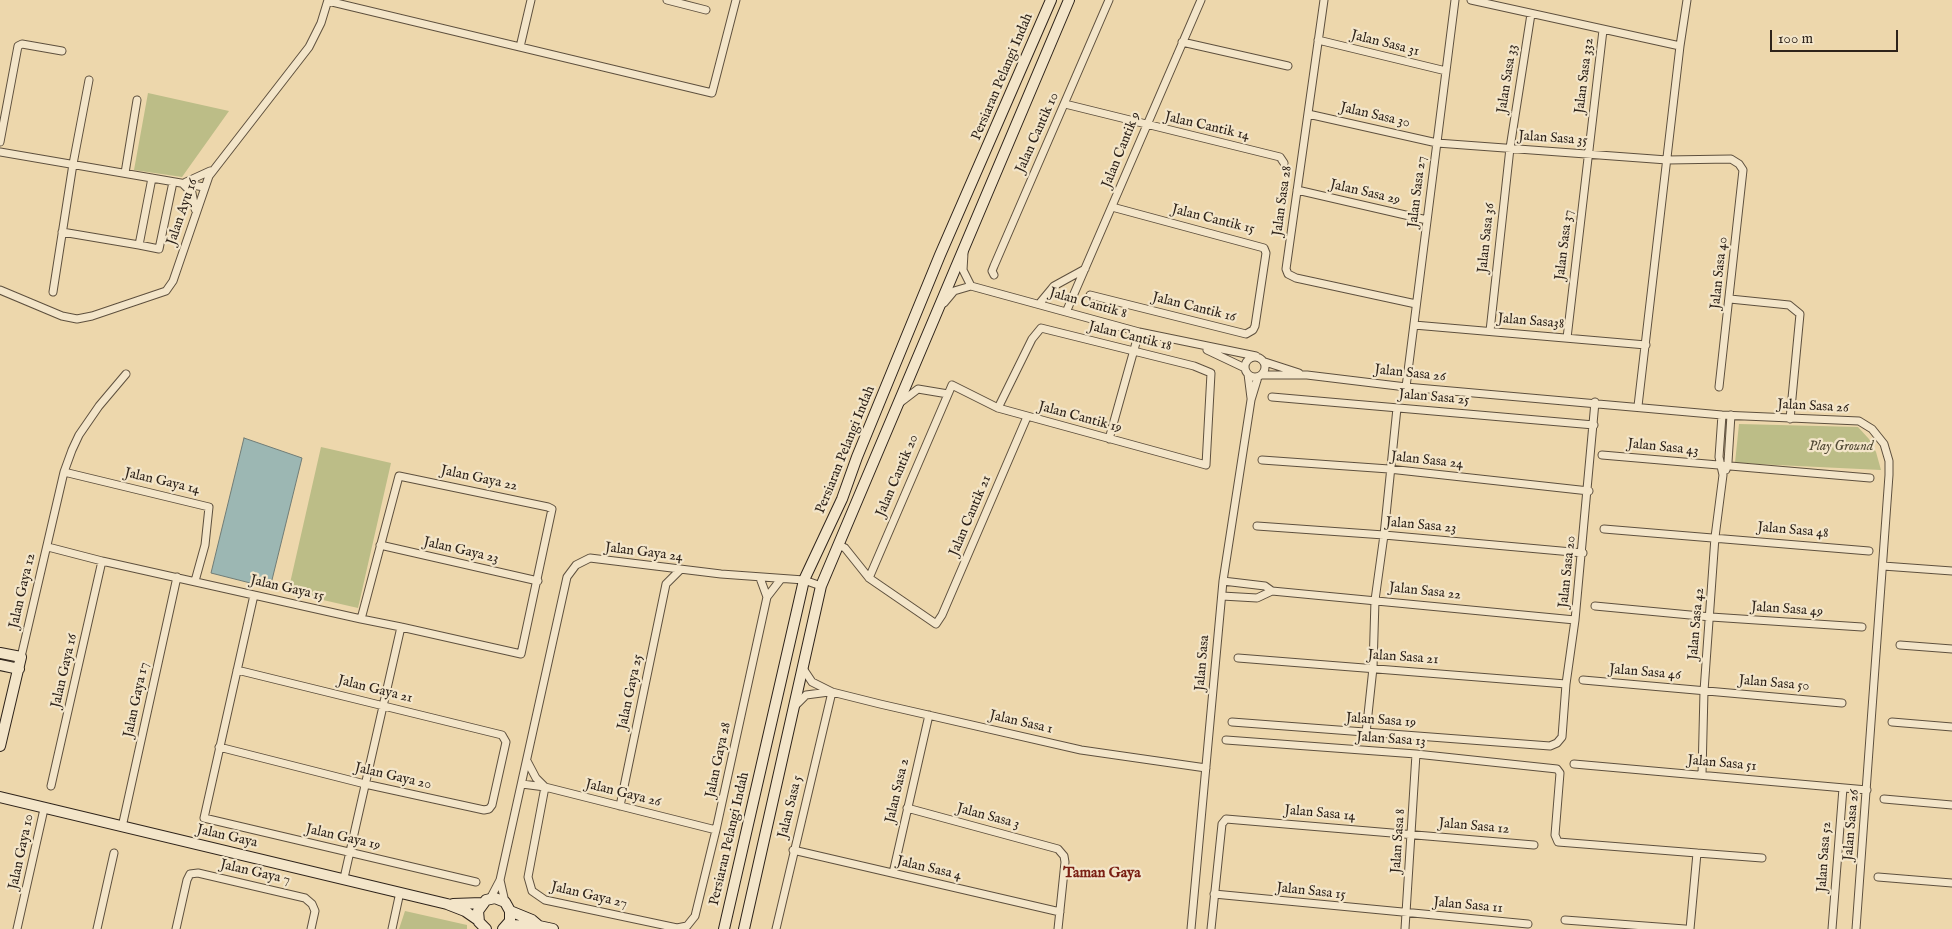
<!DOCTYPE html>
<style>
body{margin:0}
#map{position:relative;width:1952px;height:929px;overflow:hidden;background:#edd7ac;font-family:"IM FELL English",serif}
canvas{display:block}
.scale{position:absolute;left:1770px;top:30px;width:128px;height:22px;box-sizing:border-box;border:2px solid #2e231a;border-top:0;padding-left:6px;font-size:15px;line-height:18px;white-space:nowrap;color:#2e231a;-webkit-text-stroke:4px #f3e5c9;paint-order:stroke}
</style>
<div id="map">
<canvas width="1952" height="929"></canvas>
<div class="scale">100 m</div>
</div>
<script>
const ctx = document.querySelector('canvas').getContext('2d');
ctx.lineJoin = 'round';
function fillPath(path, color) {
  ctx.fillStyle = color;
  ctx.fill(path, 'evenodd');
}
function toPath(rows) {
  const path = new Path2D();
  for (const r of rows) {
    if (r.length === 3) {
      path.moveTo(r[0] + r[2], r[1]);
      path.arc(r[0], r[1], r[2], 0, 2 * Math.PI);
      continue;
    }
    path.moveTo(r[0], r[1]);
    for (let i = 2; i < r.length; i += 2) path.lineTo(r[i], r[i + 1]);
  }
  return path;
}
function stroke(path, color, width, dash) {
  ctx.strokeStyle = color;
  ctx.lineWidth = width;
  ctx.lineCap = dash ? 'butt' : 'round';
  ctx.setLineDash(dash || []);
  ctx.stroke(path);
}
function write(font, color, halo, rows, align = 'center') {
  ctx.font = font + ' "IM FELL English",serif';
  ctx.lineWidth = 4.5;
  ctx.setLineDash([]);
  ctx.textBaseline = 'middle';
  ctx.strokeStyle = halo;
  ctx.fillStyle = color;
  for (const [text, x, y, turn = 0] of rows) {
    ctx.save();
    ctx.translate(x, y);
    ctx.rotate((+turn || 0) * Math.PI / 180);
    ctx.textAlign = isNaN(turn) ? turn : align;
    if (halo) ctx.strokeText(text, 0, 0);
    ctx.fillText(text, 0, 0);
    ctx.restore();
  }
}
const green = toPath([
 [148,93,229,111,182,177,134,170],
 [1739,424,1858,427,1869,439,1876,452,1881,470,1735,463],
 [321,447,391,463,358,608,288,592],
 [405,911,467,925,467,929,399,929]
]);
const water = toPath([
 [244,438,302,458,270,588,211,573,244,438]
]);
const street = toPath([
 [667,0,706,10],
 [1324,0,1286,269,1288,274,1296,278,1416,304],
 [1471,0,1680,46],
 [328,1,712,93,736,0],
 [1318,40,1446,71],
 [1182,42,1288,66],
 [520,47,531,0],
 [1065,104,1280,157,1284,163],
 [1308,114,1437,143,1667,160,1731,159,1739,164,1743,170,1719,387],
 [0,142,18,46,22,44,62,51],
 [0,152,204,187],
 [125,173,137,100],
 [152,178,139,245,159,249,173,182],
 [186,182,210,171],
 [183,184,192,193,195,209],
 [1297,190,1427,220],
 [62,232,139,245],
 [964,253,963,270,971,286],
 [994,275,992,271,994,266,1109,0],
 [0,290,62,316,77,319,92,316,166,291,173,281,209,176,309,47,321,23,328,0],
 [53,292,73,164,89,80],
 [1090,295,1246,334,1253,330,1255,326,1266,253,1264,248,1112,207],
 [1730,299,1789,305,1800,314,1790,419],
 [944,303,954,291,971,286,1139,332,1256,356],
 [1039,304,1054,286,1085,269],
 [1067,310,1201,0],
 [1414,325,1646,345],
 [1490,331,1510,148,1531,14],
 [1567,338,1603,30],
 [1207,350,1245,368],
 [1255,367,10],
 [1265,362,1299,373],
 [1248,374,1251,398],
 [1261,375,1307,375,1406,387,1722,415,1859,421,1872,429,1884,444,1889,461,1889,475,1856,929],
 [1406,387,1455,0],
 [1272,397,1594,425],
 [901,402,918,389,948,394],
 [1638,406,1680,46,1687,0],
 [1109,439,1139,332],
 [1602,455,1870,478],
 [1262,460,1389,469,1589,491],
 [1726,470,1728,462,1731,415],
 [64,472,209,507,205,545,195,581],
 [1257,526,1384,535,1583,553],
 [1604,529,1869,551],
 [380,545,538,581],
 [838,545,845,548,869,578,936,624,942,615,1027,417],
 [48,547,102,561,361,619,401,627,521,654,552,509,548,507,399,476,361,619],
 [1883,566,1952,571],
 [760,578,767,597],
 [869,578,952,385,998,408,1206,465,1211,373,1194,366,1041,328,1032,339,998,408],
 [1223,581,1265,586,1272,591,1575,620],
 [254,595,204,818,476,882],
 [1222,596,1257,598,1272,591],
 [1595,606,1711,617,1862,627],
 [1900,645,1952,649],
 [21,657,64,472,72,450,79,435,99,406,126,374],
 [1238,658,1566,684],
 [804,670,812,682,832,692,880,704,1081,750,1206,768],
 [1583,680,1842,703],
 [795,706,806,695,829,692],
 [1232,722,1550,746,1557,743,1562,737,1566,684,1575,620,1595,402],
 [1892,722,1952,727],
 [1366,733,1373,668,1375,600,1384,535,1397,408],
 [1226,740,1416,754,1557,769,1560,773,1555,835,1558,842,1697,853],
 [219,747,365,784,484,810,489,809,492,805,506,742,502,735,237,670],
 [527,761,536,778,545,787],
 [1574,764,1867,790],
 [1702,774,1704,691,1715,537,1723,475,1719,457,1722,415],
 [522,784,545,787,716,830],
 [51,786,102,561],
 [545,787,528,877,532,891,545,900,677,928,687,926,695,916,716,830,767,597,781,579],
 [1884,799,1952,805],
 [620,806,666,584,680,570],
 [907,808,1058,849,1064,856,1065,862,1058,929],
 [122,827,177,577],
 [793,850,1060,912],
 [893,873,929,715],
 [1878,877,1952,883],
 [344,878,401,627],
 [500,880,505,902],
 [1214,894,1528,924],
 [490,899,500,880,567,577,576,565,590,558,721,574,804,580,821,586],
 [1565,920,1685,929],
 [17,929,44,809],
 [97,929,114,853],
 [176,929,187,880,190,874,198,873,305,898,312,904,315,911,311,929],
 [392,929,400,892],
 [776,929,832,692],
 [1191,929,1223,581,1251,400,1258,377],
 [1211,929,1222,824,1226,819,1534,845],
 [1405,929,1416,754],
 [1690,929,1697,853,1762,858],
 [1832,929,1843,788]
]);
const secondary = toPath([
 [0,653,21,657,0,746],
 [0,665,19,669],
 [0,797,447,904,465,911,478,920],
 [453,904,482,903],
 [510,911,532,920,539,926],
 [507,925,539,926,553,929],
 [486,929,479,922,478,911,486,900,495,898,505,902,510,911,510,921,503,929],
 [724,929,804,580,842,499,857,457,940,255,1051,0],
 [744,929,821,586,1069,0]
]);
const streetNames = [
 ["Jalan Sasa 31",1385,44,14],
 ["Jalan Sasa 332",1585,76,-83],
 ["Persiaran Pelangi Indah",1003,77,-67],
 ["Jalan Sasa 33",1508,79,-81],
 ["Jalan Sasa 30",1375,116,13],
 ["Jalan Cantik 14",1207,127,13],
 ["Jalan Cantik 10",1038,133,-66],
 ["Jalan Sasa 35",1553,139,4],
 ["Jalan Cantik 9",1122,150,-68],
 ["Jalan Sasa 27",1418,192,-83],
 ["Jalan Sasa 29",1365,193,13],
 ["Jalan Sasa 28",1283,201,-82],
 ["Jalan Ayu 16",183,212,-71],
 ["Jalan Cantik 15",1213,220,14],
 ["Jalan Sasa 36",1487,238,-84],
 ["Jalan Sasa 37",1565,245,-83],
 ["Jalan Sasa 40",1720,273,-84],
 ["Jalan Cantik 8",1088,304,16],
 ["Jalan Cantik 16",1194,308,14],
 ["Jalan Sasa38",1531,322,5],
 ["Jalan Cantik 18",1130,337,14],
 ["Jalan Sasa 26",1410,374,6],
 ["Jalan Sasa 25",1434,398,5],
 ["Jalan Sasa 26",1813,407,3],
 ["Jalan Cantik 19",1080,418,15],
 ["Jalan Sasa 43",1663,448,6],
 ["Persiaran Pelangi Indah",846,450,-68],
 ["Jalan Sasa 24",1427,461,6],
 ["Jalan Cantik 20",898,476,-67],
 ["Jalan Gaya 22",479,479,12],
 ["Jalan Gaya 14",162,482,13],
 ["Jalan Cantik 21",971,516,-67],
 ["Jalan Sasa 23",1421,526,5],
 ["Jalan Sasa 48",1793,531,5],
 ["Jalan Gaya 23",461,551,13],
 ["Jalan Gaya 24",644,553,7],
 ["Jalan Sasa 20",1568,572,-84],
 ["Jalan Gaya 15",287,589,13],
 ["Jalan Gaya 12",23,591,-77],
 ["Jalan Sasa 22",1425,592,6],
 ["Jalan Sasa 49",1787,610,4],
 ["Jalan Sasa 42",1697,624,-85],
 ["Jalan Sasa 21",1403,658,4],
 ["Jalan Sasa",1203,663,-85],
 ["Jalan Gaya 16",65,671,-77],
 ["Jalan Sasa 46",1645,673,5],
 ["Jalan Sasa 50",1774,684,5],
 ["Jalan Gaya 21",375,690,14],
 ["Jalan Gaya 25",631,692,-78],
 ["Jalan Gaya 17",137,700,-78],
 ["Jalan Sasa 19",1381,721,4],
 ["Jalan Sasa 1",1021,723,13],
 ["Jalan Sasa 13",1391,740,4],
 ["Jalan Gaya 28",719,760,-78],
 ["Jalan Sasa 51",1722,764,5],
 ["Jalan Gaya 20",393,777,13],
 ["Jalan Sasa 2",898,791,-77],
 ["Jalan Gaya 26",623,794,14],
 ["Jalan Sasa 5",791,807,-76],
 ["Jalan Sasa 14",1320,814,5],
 ["Jalan Sasa 3",988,817,15],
 ["Jalan Sasa 26",1852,825,-85],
 ["Jalan Sasa 12",1474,827,5],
 ["Jalan Gaya",227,837,13],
 ["Jalan Gaya 19",343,838,13],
 ["Persiaran Pelangi Indah",730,839,-77],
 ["Jalan Sasa 8",1399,841,-86],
 ["Jalan Gaya 10",22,852,-78],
 ["Jalan Sasa 52",1825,857,-86],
 ["Jalan Sasa 4",929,869,13],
 ["Jalan Gaya 7",255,873,13],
 ["Jalan Sasa 15",1311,892,6],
 ["Jalan Gaya 27",589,896,13],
 ["Jalan Sasa 11",1468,906,5]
];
const parkNames = [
 ["Play Ground",1841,447]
];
const neighbourhoodNames = [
 ["Taman Gaya",1102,874]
];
fillPath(green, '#bcbd87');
fillPath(water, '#9cb7b3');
stroke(water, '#707c76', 1);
stroke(street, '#5e503e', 9);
stroke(secondary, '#2e231a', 12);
stroke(street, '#f3e5c9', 7);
stroke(secondary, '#f3e5c9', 10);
write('14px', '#2e231a', '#f3e5c9', streetNames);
write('italic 14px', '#524a35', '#f3e5c9', parkNames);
write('bold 15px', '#7a1f14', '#f3e5c9', neighbourhoodNames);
</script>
